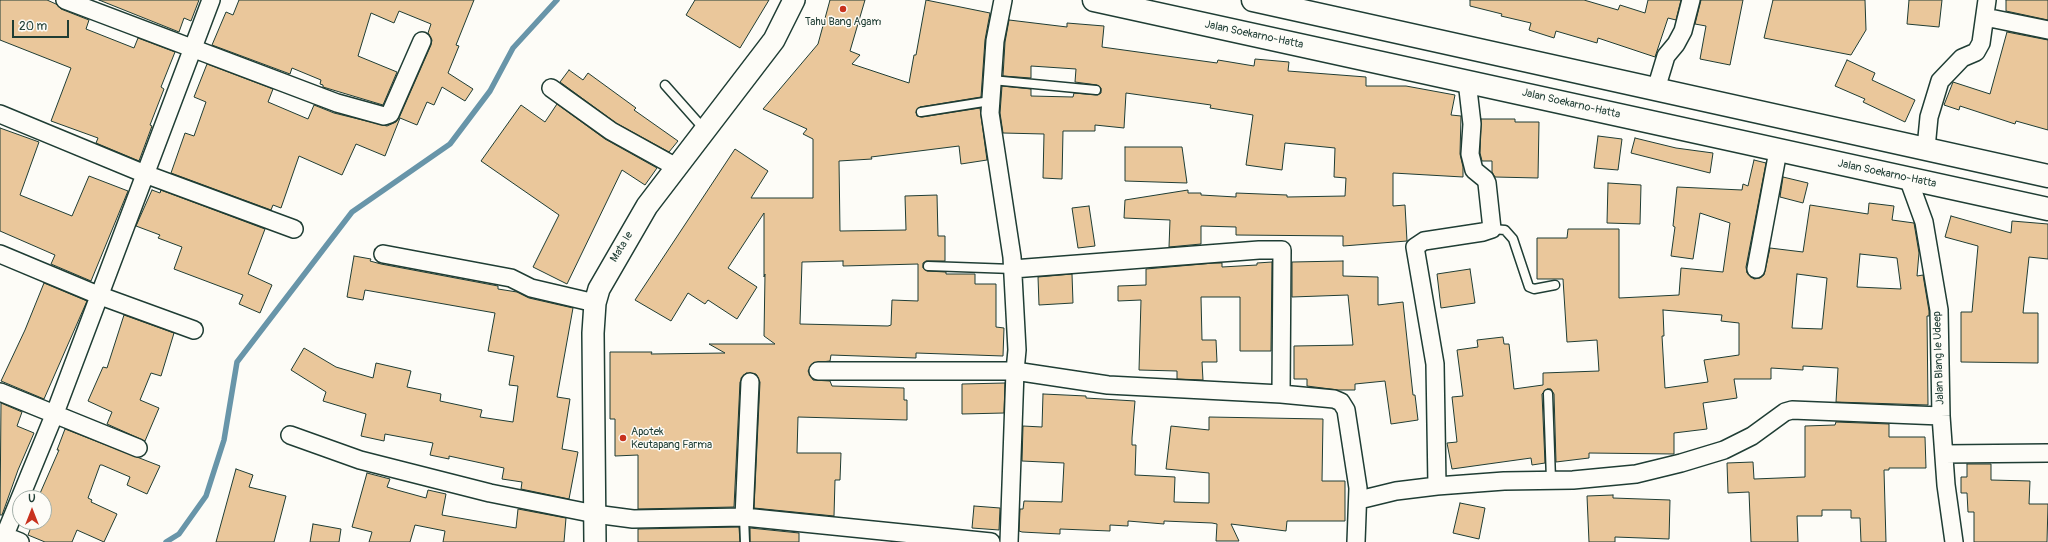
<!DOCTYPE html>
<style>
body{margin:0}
#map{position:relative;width:2048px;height:542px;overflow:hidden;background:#fdfcf7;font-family:Pangolin,sans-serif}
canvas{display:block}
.north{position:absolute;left:12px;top:490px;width:40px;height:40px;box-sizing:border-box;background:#fdfcf7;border:1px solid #a4b0a9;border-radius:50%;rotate:0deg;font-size:11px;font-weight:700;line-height:16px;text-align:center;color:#1f3d34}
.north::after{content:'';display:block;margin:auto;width:14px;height:18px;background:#c8321e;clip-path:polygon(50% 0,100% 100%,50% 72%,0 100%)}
.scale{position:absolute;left:12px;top:20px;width:57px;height:18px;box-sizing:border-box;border:2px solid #1f3d34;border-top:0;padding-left:5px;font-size:12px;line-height:14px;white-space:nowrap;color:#1f3d34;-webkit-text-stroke:3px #fdfcf7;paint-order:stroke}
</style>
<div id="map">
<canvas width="2048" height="542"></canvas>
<div class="north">U</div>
<div class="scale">20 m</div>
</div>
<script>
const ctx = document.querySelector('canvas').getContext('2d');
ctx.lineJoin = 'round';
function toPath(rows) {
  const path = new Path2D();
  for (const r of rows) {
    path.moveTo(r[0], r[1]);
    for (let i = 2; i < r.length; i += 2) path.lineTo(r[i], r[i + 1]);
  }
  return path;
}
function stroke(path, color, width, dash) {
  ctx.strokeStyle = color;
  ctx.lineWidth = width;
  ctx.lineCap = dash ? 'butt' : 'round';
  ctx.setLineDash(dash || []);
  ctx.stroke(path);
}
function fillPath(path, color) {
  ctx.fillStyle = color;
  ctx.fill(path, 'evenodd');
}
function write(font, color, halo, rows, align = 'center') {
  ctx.font = font + ' Pangolin,sans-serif';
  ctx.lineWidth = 3;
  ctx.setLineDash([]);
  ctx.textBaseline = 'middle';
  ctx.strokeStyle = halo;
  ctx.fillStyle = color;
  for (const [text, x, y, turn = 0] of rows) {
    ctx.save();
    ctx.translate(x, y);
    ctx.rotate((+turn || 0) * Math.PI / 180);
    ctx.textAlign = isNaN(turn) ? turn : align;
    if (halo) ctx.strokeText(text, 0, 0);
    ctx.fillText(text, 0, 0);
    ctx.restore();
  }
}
const stream = toPath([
 [166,542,179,534,206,496,224,440,237,362,352,212,450,144,490,91,513,48,557,0]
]);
const building = toPath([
 [0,0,47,0,56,4,61,9,89,20,86,29,134,48,138,38,175,52,161,87,164,89,150,125,152,126,139,161,96,143,98,138,51,121,71,68,0,40,0,0],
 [99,0,199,0,191,21,184,18,179,32,99,0],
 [239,0,474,0,456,45,459,46,448,73,473,89,465,101,442,87,434,105,427,102,417,125,400,118,385,156,356,144,342,175,299,156,281,208,273,205,271,210,171,173,185,133,194,136,206,102,194,97,207,64,273,89,268,102,308,119,314,105,334,113,387,126,396,122,399,118,431,45,432,40,428,33,431,24,399,11,394,23,371,13,358,56,397,72,383,105,323,87,323,85,320,84,321,80,292,68,290,74,212,45,226,12,233,15,239,0],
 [695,0,769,0,740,48,686,15,695,0],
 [830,0,865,0,850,51,860,55,852,64,909,83,914,55,916,55,926,0,990,13,985,40,981,97,920,107,916,112,917,116,922,117,980,108,987,160,961,164,959,146,871,157,872,159,839,161,840,231,906,230,905,196,937,195,938,236,945,236,945,261,926,261,923,263,923,268,927,271,946,272,946,274,975,274,975,284,996,284,996,327,1004,328,1003,356,916,353,916,358,831,355,830,361,813,363,808,371,813,380,830,381,832,386,904,388,904,400,907,400,907,420,798,417,797,453,841,453,840,480,835,480,834,516,754,508,760,382,756,374,746,373,740,382,734,507,638,509,638,455,615,456,615,419,610,419,610,352,652,352,651,354,725,353,709,344,775,344,764,336,765,274,764,277,764,213,728,268,757,287,737,319,708,300,705,304,688,293,671,321,635,300,735,149,768,171,751,198,813,198,813,139,803,134,807,129,763,109,818,44,830,0],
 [843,261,843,266,918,264,918,301,892,300,891,325,888,326,800,324,802,262,843,261],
 [1470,0,1584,0,1618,10,1620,5,1645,13,1648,0,1681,0,1676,20,1668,18,1655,57,1598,38,1597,43,1556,31,1554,38,1529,30,1531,23,1501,16,1502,14,1470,6,1470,0],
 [1701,0,1743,0,1730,65,1700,59,1706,26,1695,24,1701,0],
 [1773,0,1865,0,1866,30,1851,55,1764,38,1773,0],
 [1909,0,1942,0,1939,27,1907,24,1909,0],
 [2006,0,2048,0,2048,20,2006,11,2006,0],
 [1009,20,1067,27,1067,23,1104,26,1102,47,1217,63,1218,60,1254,66,1255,59,1289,62,1288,71,1366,77,1366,86,1406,86,1455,95,1451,115,1461,116,1460,154,1463,167,1463,177,1393,173,1393,206,1405,205,1407,241,1343,246,1343,236,1236,235,1236,227,1201,226,1201,244,1169,247,1170,220,1124,218,1125,200,1188,190,1188,193,1201,193,1201,195,1236,197,1236,193,1287,195,1287,197,1345,196,1346,178,1334,177,1335,148,1285,143,1282,170,1246,165,1253,115,1210,108,1211,105,1126,93,1124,128,1095,125,1095,131,1063,131,1062,179,1043,178,1044,134,1003,133,1000,113,1002,86,1031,89,1031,96,1073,97,1074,93,1098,95,1101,93,1101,88,1097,85,1075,82,1076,69,1031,66,1031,78,1003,76,1005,42,1009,20],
 [2007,32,2048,40,2048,130,2016,121,2015,124,1960,106,1959,110,1944,105,1953,82,1990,94,2007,32],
 [1847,60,1875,73,1872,80,1915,100,1905,122,1863,102,1865,99,1835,86,1847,60],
 [569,70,583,80,588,73,636,108,634,110,678,141,669,152,616,123,560,82,569,70],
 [557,104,605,139,657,168,645,185,622,170,567,284,533,267,559,215,481,161,521,105,545,122,557,104],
 [1481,119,1515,119,1515,122,1539,122,1538,178,1495,177,1492,172,1492,161,1482,161,1480,153,1481,119],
 [0,128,39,142,20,195,72,216,89,176,128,191,91,281,51,264,55,255,0,231,0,128],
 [1598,136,1622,139,1618,170,1594,168,1598,136],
 [1635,138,1676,148,1713,153,1710,173,1631,153,1635,138],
 [1125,147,1182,147,1187,183,1125,181,1125,147],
 [1754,160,1766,163,1746,267,1747,273,1754,279,1760,278,1764,275,1770,248,1803,252,1810,205,1868,214,1869,203,1894,206,1892,220,1914,223,1919,253,1917,276,1923,275,1929,311,1929,316,1927,316,1928,405,1836,402,1838,368,1803,366,1803,370,1771,368,1771,379,1734,379,1737,398,1703,403,1707,429,1674,433,1674,454,1589,453,1589,458,1556,462,1554,394,1551,389,1547,389,1542,394,1545,463,1532,465,1531,458,1452,469,1447,443,1457,442,1452,397,1463,396,1457,350,1478,347,1477,340,1503,337,1504,344,1509,344,1514,389,1543,385,1543,373,1599,371,1597,340,1567,342,1563,279,1537,279,1537,238,1567,238,1568,229,1619,229,1619,298,1679,295,1681,268,1723,272,1730,223,1700,213,1693,259,1671,256,1675,227,1673,226,1677,187,1742,190,1743,184,1748,186,1754,160],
 [1860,254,1897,258,1901,289,1857,287,1860,254],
 [1797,274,1827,278,1822,329,1792,328,1797,274],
 [1663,310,1722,315,1721,321,1739,323,1739,355,1704,360,1708,382,1665,388,1662,336,1664,336,1663,310],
 [1783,177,1808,183,1803,203,1780,197,1783,177],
 [1608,183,1641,185,1640,224,1607,223,1608,183],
 [152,190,160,193,161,190,265,229,248,274,272,285,260,313,239,304,243,295,174,269,182,247,158,238,160,235,136,226,152,190],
 [1089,206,1095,246,1078,248,1072,208,1089,206],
 [1951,216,2011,233,2012,221,2048,224,2048,259,2029,257,2023,313,2038,313,2038,363,1961,362,1961,312,1972,312,1978,246,1945,237,1951,216],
 [354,256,371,259,370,261,381,264,498,286,498,289,517,292,529,298,573,308,557,397,570,399,562,449,578,452,569,499,521,489,522,482,502,479,504,468,449,456,449,459,430,455,433,443,385,434,384,441,361,436,366,414,323,401,326,392,291,370,304,348,336,367,373,378,376,363,411,371,407,387,441,394,440,401,482,410,480,417,513,422,518,386,509,385,514,356,488,351,495,313,365,290,363,300,347,297,354,256],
 [1343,261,1343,276,1378,277,1378,305,1403,302,1413,395,1415,395,1418,420,1391,424,1385,381,1355,384,1355,390,1338,390,1307,386,1307,379,1294,379,1294,346,1353,345,1348,295,1292,297,1292,262,1343,261],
 [1272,262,1271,351,1240,351,1240,297,1201,297,1202,340,1216,340,1217,362,1202,362,1203,380,1177,379,1177,371,1139,370,1141,300,1118,301,1118,286,1146,285,1146,269,1214,263,1222,263,1222,267,1257,265,1257,263,1272,262],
 [1470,269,1475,303,1441,308,1437,274,1470,269],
 [1072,274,1073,303,1039,305,1038,277,1072,274],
 [44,283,87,301,44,399,1,381,25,330,44,283],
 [124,315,174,333,161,376,151,373,140,400,159,408,145,441,107,424,112,412,88,401,103,367,107,368,124,315],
 [1005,383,1004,413,962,414,962,384,1005,383],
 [1043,394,1086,396,1086,398,1135,401,1132,438,1132,445,1136,445,1135,475,1175,477,1174,502,1209,503,1209,473,1166,469,1171,426,1209,430,1209,417,1323,419,1322,481,1345,481,1345,521,1287,521,1286,531,1231,524,1239,541,1216,541,1217,524,1212,523,1164,521,1164,524,1128,521,1128,526,1110,525,1110,531,1060,529,1060,534,1022,532,1019,531,1020,509,1023,509,1024,501,1062,502,1064,463,1022,461,1023,426,1042,427,1043,394],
 [1,403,22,412,17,426,34,433,18,470,2,515,0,515,1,403],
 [1836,422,1889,424,1889,437,1925,437,1926,468,1889,468,1889,470,1884,470,1886,542,1861,542,1860,518,1851,518,1851,510,1822,510,1822,516,1797,516,1798,542,1751,542,1749,492,1728,493,1727,463,1753,462,1754,479,1805,477,1805,426,1835,425,1836,422],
 [65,429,160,466,147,494,127,485,130,477,102,465,100,465,88,498,92,500,91,502,117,514,104,542,77,530,72,542,45,542,28,535,33,522,44,522,44,498,38,498,59,450,57,450,65,429],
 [1967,464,1991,464,1991,480,2030,481,2029,504,2048,504,2047,542,1974,542,1974,512,1968,512,1967,493,1961,493,1961,477,1967,477,1967,464],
 [236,469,253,475,249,487,286,496,274,542,216,542,236,469],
 [367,473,390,479,387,487,397,490,426,498,428,490,446,494,442,515,516,528,518,509,566,518,564,542,443,542,445,531,415,525,410,542,369,542,372,532,352,527,367,473],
 [1613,495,1613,498,1670,500,1669,539,1615,537,1615,542,1589,542,1587,496,1613,495],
 [1460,503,1485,508,1479,539,1453,533,1460,503],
 [974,506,1000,508,999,530,972,528,974,506],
 [313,524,341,529,339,542,310,542,313,524],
 [739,527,740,542,638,542,638,529,739,527],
 [750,528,799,533,799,542,750,542,750,528]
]);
const service = toPath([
 [992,80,1096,90],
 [665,85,704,129],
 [921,112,990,101],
 [1492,229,1505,230,1513,239,1529,287,1534,289,1555,285],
 [928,266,1013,269],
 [1548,394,1551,480],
 [744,517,745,542]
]);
const minor = toPath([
 [65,0,337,103,384,116,390,114,422,41],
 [1985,17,2048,30],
 [551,88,611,131,676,167],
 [1656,89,1666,56,1676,44,1683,31,1691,0],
 [0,114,145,174,294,229],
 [1926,148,1929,117,1940,81,1962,58,1976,52,1981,43,1987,0],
 [1908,178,1924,222,1939,310,1941,416,1946,485,1954,542],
 [0,254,98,295,194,330],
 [383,254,511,278,531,288,595,303],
 [1013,269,1259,250,1282,250,1281,394],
 [1756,269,1778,151],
 [818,371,1015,371,1017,350,1012,257,990,113,995,41,1003,0],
 [0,392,138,448],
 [290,435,360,460,490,493,595,514,633,519,744,517,991,542],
 [1944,454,2048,453],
 [1437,486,1504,481,1573,480,1636,474,1681,463,1724,450,1752,436,1785,412,1792,410,1941,416],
 [1359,500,1396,491,1437,486,1435,364,1415,247,1424,241,1483,232,1492,229,1487,183,1485,179,1474,170,1470,154,1472,124,1467,81],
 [744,517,750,382],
 [0,534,20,542],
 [2,542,55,413,211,0],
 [1009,542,1015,371,1108,385,1281,394,1334,399,1341,402,1346,410,1358,488,1356,542]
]);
const tertiary = toPath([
 [595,542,593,333,595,303,599,289,647,206,774,40,794,0]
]);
const trunk = toPath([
 [1094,0,2048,209],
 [1253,0,2048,176]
]);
const markers = [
 [843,9,4,"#c8321e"],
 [623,438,4,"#c8321e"]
];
const poiNames = [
 ["Tahu Bang Agam",843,22],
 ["Apotek",631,432,"left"],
 ["Keutapang Farma",631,445,"left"]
];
const streetNames = [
 ["Jalan Soekarno-Hatta",1254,35,12],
 ["Jalan Soekarno-Hatta",1571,104,13],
 ["Jalan Soekarno-Hatta",1887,174,12],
 ["Mata Ie",622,247,-59],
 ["Jalan Blang Ie Udeep",1939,358,-92]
];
stroke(stream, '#6895a9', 5.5);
fillPath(building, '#eac79b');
stroke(building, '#1f3d34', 1);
stroke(service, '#1f3d34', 11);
stroke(minor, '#1f3d34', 20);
stroke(tertiary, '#1f3d34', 24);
stroke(trunk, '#1f3d34', 25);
stroke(service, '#fdfcf7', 8);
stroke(minor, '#fdfcf7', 17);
stroke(tertiary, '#fdfcf7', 21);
stroke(trunk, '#fdfcf7', 22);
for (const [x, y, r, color] of markers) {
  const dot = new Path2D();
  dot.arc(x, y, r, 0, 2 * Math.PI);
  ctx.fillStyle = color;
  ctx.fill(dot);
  stroke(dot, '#fdfcf7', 1.5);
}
write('11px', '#1f3d34', '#fdfcf7', poiNames);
write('11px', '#1f3d34', '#fdfcf7', streetNames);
</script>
